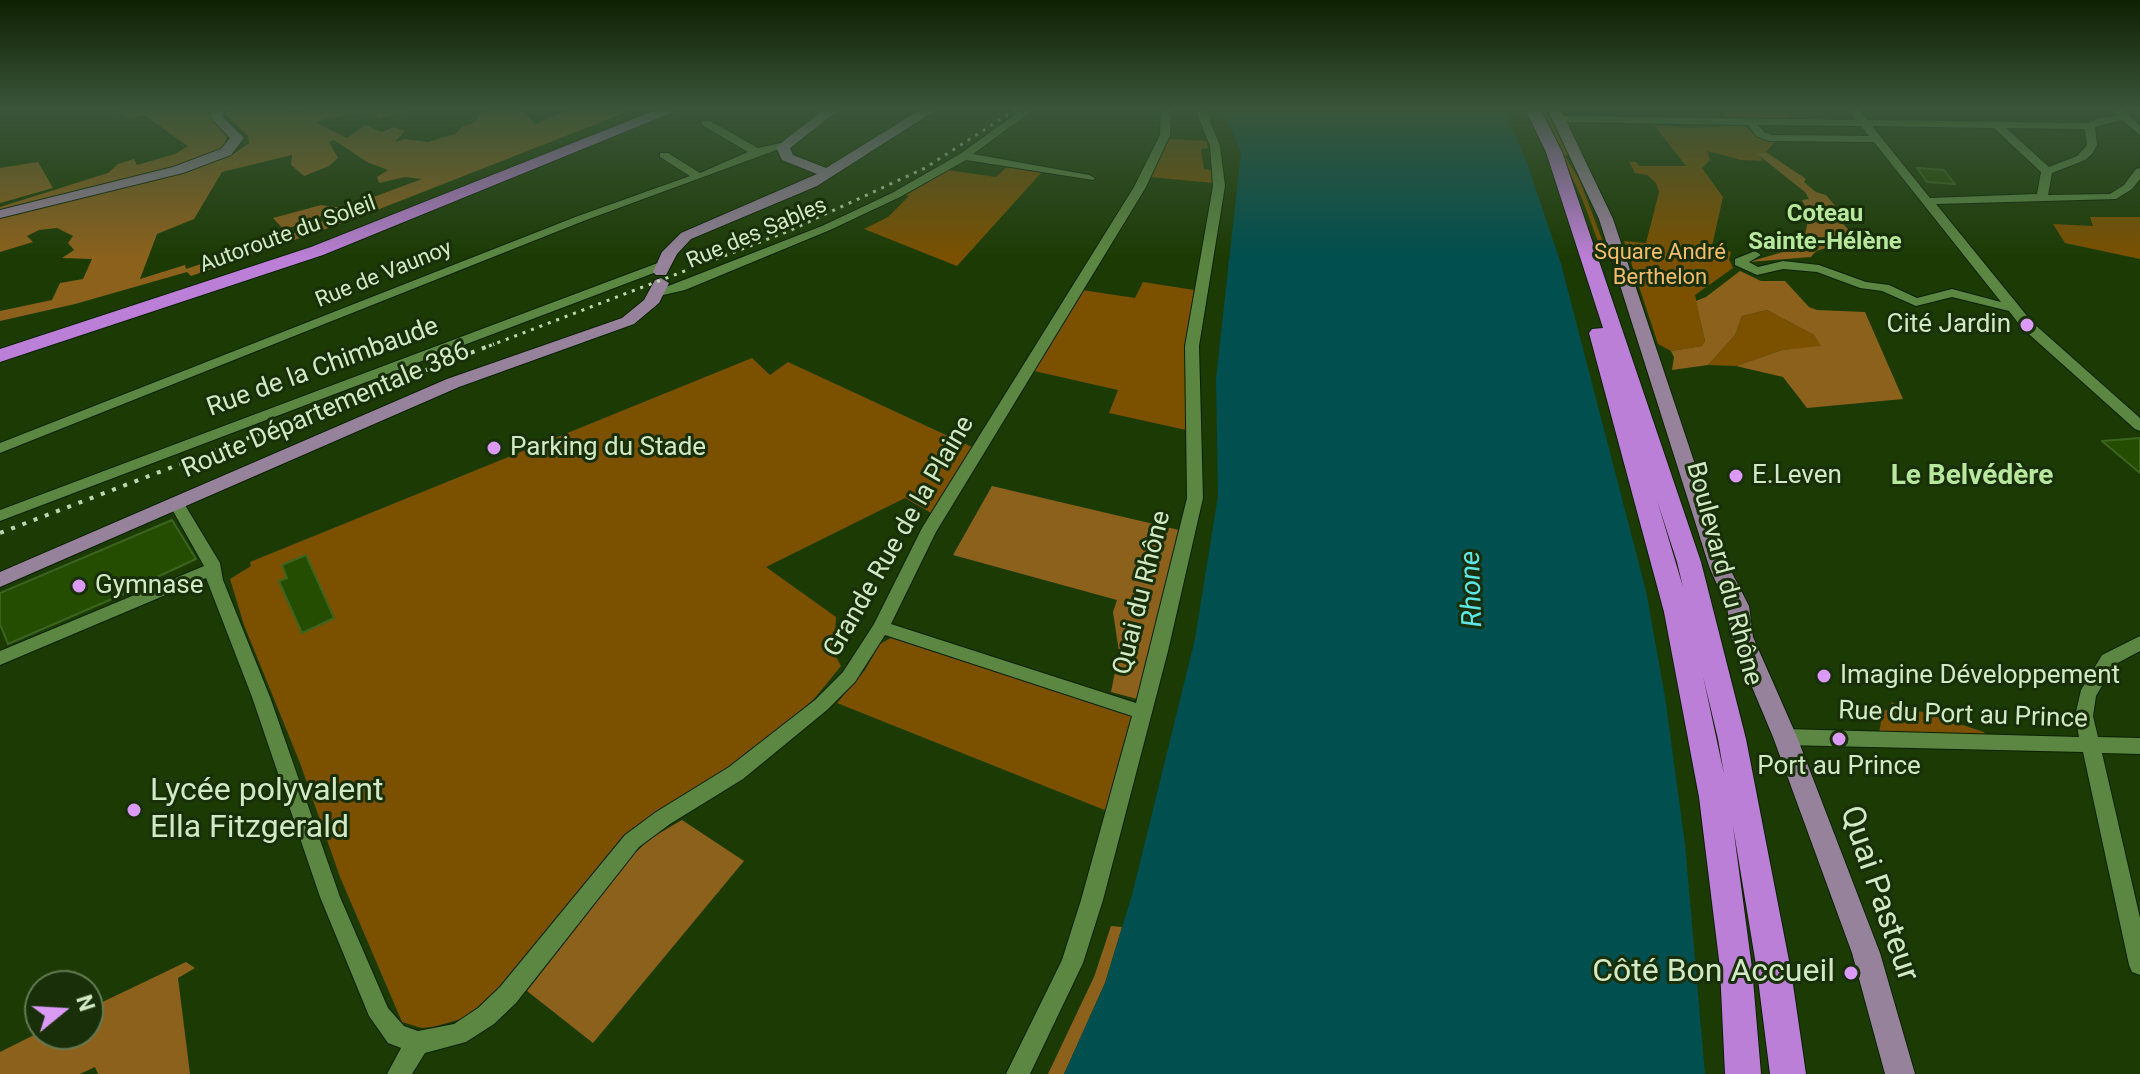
<!DOCTYPE html>
<meta charset="utf-8">
<style>
body{margin:0}
#map{position:relative;width:2140px;height:1074px;overflow:hidden;background:#1c3b04;font-family:Roboto,sans-serif}
canvas{display:block}
.north{position:absolute;left:24px;top:970px;width:80px;height:80px;box-sizing:border-box;background:#192f0a;border:2px solid #637954;border-radius:50%;rotate:72deg;font-size:22px;font-weight:700;line-height:32px;text-align:center;color:#d1e9c4}
.north::after{content:'';display:block;margin:auto;width:28px;height:36px;background:#da9af6;clip-path:polygon(50% 0,100% 100%,50% 72%,0 100%)}
</style>
<div id="map">
<canvas width="2140" height="1074"></canvas>
<div class="north">N</div>
</div>
<script>
const ctx = document.querySelector('canvas').getContext('2d');
ctx.lineJoin = 'round';
function fillPath(path, color) {
  ctx.fillStyle = color;
  ctx.fill(path, 'evenodd');
}
function toPath(rows) {
  const path = new Path2D();
  for (const r of rows) {
    path.moveTo(r[0], r[1]);
    for (let i = 2; i < r.length; i += 2) path.lineTo(r[i], r[i + 1]);
  }
  return path;
}
function stroke(path, color, width, dash) {
  ctx.strokeStyle = color;
  ctx.lineWidth = width;
  ctx.lineCap = dash ? 'butt' : 'round';
  ctx.setLineDash(dash || []);
  ctx.stroke(path);
}
function write(font, color, halo, rows, align = 'center') {
  ctx.font = font + ' Roboto,sans-serif';
  ctx.lineWidth = 6;
  ctx.setLineDash([]);
  ctx.textBaseline = 'middle';
  ctx.strokeStyle = halo;
  ctx.fillStyle = color;
  for (const [text, x, y, turn = 0] of rows) {
    ctx.save();
    ctx.translate(x, y);
    ctx.rotate((+turn || 0) * Math.PI / 180);
    ctx.textAlign = isNaN(turn) ? turn : align;
    if (halo) ctx.strokeText(text, 0, 0);
    ctx.fillText(text, 0, 0);
    ctx.restore();
  }
}
const green = toPath([
 [1540,108,1544,108,1565,148,1568,154,1565,156,1580,181,1609,258,1604,258,1583,201],
 [1718,108,1784,108,1794,120,1726,118],
 [1654,125,1687,128,1742,125,1774,143,1766,152,1758,154,1763,161,1741,160,1707,151,1710,160,1702,168,1723,197,1712,246,1731,252,1729,259,1733,268,1695,295,1705,341,1702,346,1671,351,1658,344,1624,241,1646,243,1659,192,1656,183,1647,175,1635,173,1629,162,1636,162,1639,166,1686,166],
 [1170,139,1206,141,1208,148,1201,149,1204,169,1211,170,1213,183,1150,177,1161,151],
 [1008,166,1042,172,957,266,864,229,888,217,909,196,906,195,948,170,996,177],
 [2090,217,2140,217,2140,259,2065,243,2053,224,2093,226],
 [1143,282,1194,290,1187,340,1186,430,1109,413,1118,390,1034,371,1082,290,1135,298],
 [1767,310,1814,335,1822,347,1782,350,1736,366,1708,365,1735,335,1742,316],
 [752,358,770,375,788,362,972,447,931,513,905,498,766,567,836,617,834,653,841,666,814,699,734,768,649,820,515,973,473,1012,461,1019,433,1027,422,1028,402,1022,340,877,300,763,244,625,230,579,251,566,250,562],
 [891,638,1134,716,1107,811,837,703,865,670,880,644],
 [1891,702,1984,732,1985,734,1879,733,1883,711,1893,708]
]);
const forest = toPath([
 [106,108,208,108,208,113,227,137,224,145,214,154,192,163,0,212,0,207,108,173,118,164,134,159,137,165,175,154,188,146,144,115,132,118],
 [230,108,278,108,296,113,308,108,424,108,380,118,375,117,377,113,361,112,322,120,317,123,347,138,365,125,382,132,394,127,405,131,395,142,405,139,428,142,455,134,462,127,475,122,484,108,517,108,536,124,570,108,637,108,354,219,191,276,187,272,75,304,0,321,0,311,52,300,60,283,83,279,92,259,62,258,74,250,68,243,73,236,57,228,39,230,27,236,33,242,0,252,0,218,229,157,249,143,248,136,225,114],
 [334,140,367,162,388,170,377,177,379,183,405,177,422,179,344,208,321,205,273,218,284,230,324,215,336,216,297,232,186,269,185,265,140,279,157,234,194,219,222,172,292,155,291,165,304,176,329,166,338,158,329,142],
 [1766,152,1806,179,1804,182,1816,192,1826,195,1837,208,1840,221,1851,232,1849,241,1816,251,1811,257,1749,262,1803,246,1809,214,1802,200,1809,199,1805,192,1757,154],
 [38,162,53,188,0,203,0,168],
 [1740,271,1761,281,1785,281,1809,307,1817,310,1865,312,1903,399,1807,408,1783,377,1736,366,1782,350,1821,346,1814,335,1767,310,1742,316,1735,335,1708,365,1672,370,1674,357,1671,351,1702,346,1705,341,1696,301,1706,297],
 [992,486,1179,530,1137,699,1111,692,1119,652,1113,612,1117,600,953,555],
 [682,820,744,861,593,1043,527,991,635,853,651,838],
 [1111,926,1122,927,1105,983,1064,1074,1048,1074,1094,977],
 [186,962,195,968,178,978,190,1074,98,1074,95,1067,80,1074,0,1074,0,1052,40,1032,88,1034,88,1009]
]);
const water = toPath([
 [1221,108,1504,108,1527,163,1561,264,1646,591,1665,697,1685,844,1705,1074,1064,1074,1105,983,1132,895,1195,639,1218,496,1216,379,1241,152]
]);
const building = toPath([
 [1917,168,1944,170,1955,184,1927,182,1917,168],
 [2140,438,2140,473,2102,441,2140,438],
 [172,520,196,559,157,577,158,579,8,644,0,624,0,593,172,520],
 [306,555,334,618,302,633,279,581,287,578,282,565,306,555]
]);
const minor = toPath([
 [811,108,826,108,833,113,828,116,811,108],
 [1024,108,1036,108,973,154,1089,175,1095,178,1093,180,966,160,900,197,830,230,685,290,659,296,653,292,822,226,892,193,960,154,1024,108],
 [1161,108,1171,108,1170,135,1146,187,936,532,891,624,1136,703,1187,498,1185,346,1213,186,1210,146,1195,108,1205,108,1220,146,1225,186,1199,346,1203,498,1168,651,1103,900,1083,963,1030,1074,1006,1074,1062,960,1081,900,1132,716,885,635,855,682,827,710,743,779,670,824,639,847,516,1003,494,1024,466,1042,425,1053,412,1074,387,1074,401,1048,388,1043,369,1016,320,897,252,697,206,578,0,665,0,651,204,566,169,504,172,500,182,500,220,563,223,580,270,697,340,897,388,1008,404,1026,418,1031,454,1024,478,1008,500,987,625,835,656,812,729,767,815,700,843,672,874,624,922,528,1134,187,1160,135,1161,108],
 [1847,108,1858,108,1867,120,2088,123,2100,118,2118,116,2110,108,2121,108,2140,126,2140,135,2122,120,2095,127,2097,145,2092,154,2085,160,2052,173,2048,195,2110,194,2124,185,2136,169,2140,168,2140,179,2132,189,2116,199,1936,204,2032,322,2140,418,2140,431,2135,429,2022,328,2009,311,1952,297,1916,306,1882,291,1860,288,1817,272,1783,269,1757,275,1735,265,1735,259,1755,251,1761,255,1749,262,1758,267,1783,261,1819,265,1866,282,1889,285,1917,298,1952,289,2001,302,1874,142,1769,141,1756,136,1748,125,1560,122,1555,119,1560,116,1856,120,1847,108],
 [1758,125,1861,126,1869,136,1771,135,1764,132,1758,125],
 [1872,126,1994,128,2041,172,2037,194,1930,198,1872,126],
 [2006,128,2085,129,2087,145,2077,156,2049,167,2006,128],
 [702,121,710,121,758,148,785,142,790,145,586,220,0,453,0,443,578,216,690,176,660,157,660,153,668,153,700,173,748,152,702,125,702,121],
 [663,261,669,265,667,268,0,521,0,510,663,261],
 [2140,636,2140,651,2114,665,2096,696,2093,716,2098,737,2140,738,2140,754,2102,753,2140,918,2140,975,2132,972,2129,965,2083,752,1785,745,1778,742,1776,737,1778,732,1785,729,2079,737,2075,716,2081,690,2102,655,2140,636]
]);
const major = toPath([
 [211,108,223,108,223,117,244,138,231,155,183,173,0,218,0,210,173,167,221,149,230,138,211,118,211,108],
 [826,108,841,108,790,148,793,155,826,168,923,108,939,108,817,186,691,239,677,254,666,275,656,275,653,272,662,252,681,233,817,174,782,160,776,147,826,108],
 [1547,108,1560,108,1613,219,1730,569,1749,606,1753,637,1797,737,1880,953,1915,1074,1885,1074,1852,953,1773,737,1731,637,1727,606,1710,569,1599,219,1547,108],
 [661,278,669,283,659,303,634,324,459,387,0,587,0,572,447,379,622,318,644,300,655,280,661,278]
]);
const highway = toPath([
 [661,108,683,108,323,255,0,362,0,349,311,247,661,108],
 [1525,108,1540,108,1562,152,1701,562,1746,739,1791,971,1806,1074,1770,1074,1757,971,1733,826,1752,968,1761,1074,1725,1074,1720,968,1699,797,1664,612,1589,333,1592,329,1603,328,1546,152,1525,108],
 [1657,500,1677,562,1683,587,1657,500],
 [1703,676,1718,739,1724,774,1703,676]
]);
const railFar1 = toPath([
 [489,346,789,231,925,168,1018,108]
]);
const rail = toPath([
 [0,533,494,344]
]);
const markers = [
 [2027,325,8,"#da9af6"],
 [494,448,8,"#da9af6"],
 [1736,476,8,"#da9af6"],
 [79,586,8,"#da9af6"],
 [1824,676,8,"#da9af6"],
 [1839,739,8,"#da9af6"],
 [134,810,8,"#da9af6"],
 [1851,973,8,"#da9af6"]
];
const farStreetnames = [
 ["Rue des Sables",757,234,-23],
 ["Autoroute du Soleil",288,235,-20],
 ["Rue de Vaunoy",384,275,-22]
];
const farParknames = [
 ["Square André",1660,253],
 ["Berthelon",1660,278]
];
const farNeighbourhoodnames = [
 ["Coteau",1825,215],
 ["Sainte-Hélène",1825,243]
];
const poiNames = [
 ["Cité Jardin",2011,325,"right"],
 ["Parking du Stade",510,448],
 ["E.Leven",1752,476],
 ["Gymnase",95,586],
 ["Imagine Développement",1840,676],
 ["Port au Prince",1839,767,"center"]
];
const streetNames = [
 ["Rue de la Chimbaude",323,368,-20],
 ["Route Départementale 386",326,411,-23],
 ["Grande Rue de la Plaine",900,537,-60],
 ["Boulevard du Rhône",1723,574,75],
 ["Quai du Rhône",1143,593,-76],
 ["Rue du Port au Prince",1963,716,2]
];
const neighbourhoodNames = [
 ["Le Belvédère",1972,477]
];
const waterNames = [
 ["Rhone",1473,589,-92]
];
const nearPoinames = [
 ["Lycée polyvalent",150,792],
 ["Ella Fitzgerald",150,829],
 ["Côté Bon Accueil",1835,973,"right"]
];
const nearStreetnames = [
 ["Quai Pasteur",1878,894,71]
];
fillPath(green, '#7b5100');
fillPath(forest, '#8c611c');
fillPath(water, '#014f4f');
fillPath(building, '#254d01');
stroke(building, '#3b641f', 2);
stroke(minor, '#0b2000', 2);
stroke(major, '#0b2000', 2);
stroke(highway, '#0b2000', 2);
fillPath(minor, '#5c8742');
fillPath(major, '#96829b');
fillPath(highway, '#bc7fd7');
stroke(railFar1, '#bfd7b1', 3, [3, 6]);
stroke(rail, '#bfd7b1', 4, [4, 8]);
const sky = ctx.createLinearGradient(0, 0, 0, 259);
sky.addColorStop(0, '#0f2002');
sky.addColorStop(0.42, '#3a553a');
sky.addColorStop(1, '#3a553a00');
ctx.fillStyle = sky;
ctx.fillRect(0, 0, 2140, 259);
for (const [x, y, r, color] of markers) {
  const dot = new Path2D();
  dot.arc(x, y, r, 0, 2 * Math.PI);
  ctx.fillStyle = color;
  ctx.fill(dot);
  stroke(dot, '#192f0a', 3);
}
write('22px', '#d1e9c4', '#192f0a', farStreetnames);
write('22px', '#f4bd6d', '#192f0a', farParknames);
write('bold 24px', '#b8e89e', '#192f0a', farNeighbourhoodnames);
write('26px', '#d1e9c4', '#192f0a', poiNames, 'left');
write('26px', '#d1e9c4', '#192f0a', streetNames);
write('bold 28px', '#b8e89e', '#192f0a', neighbourhoodNames);
write('italic 28px', '#5ee5e5', '#192f0a', waterNames);
write('32px', '#d1e9c4', '#192f0a', nearPoinames, 'left');
write('32px', '#d1e9c4', '#192f0a', nearStreetnames);
</script>
